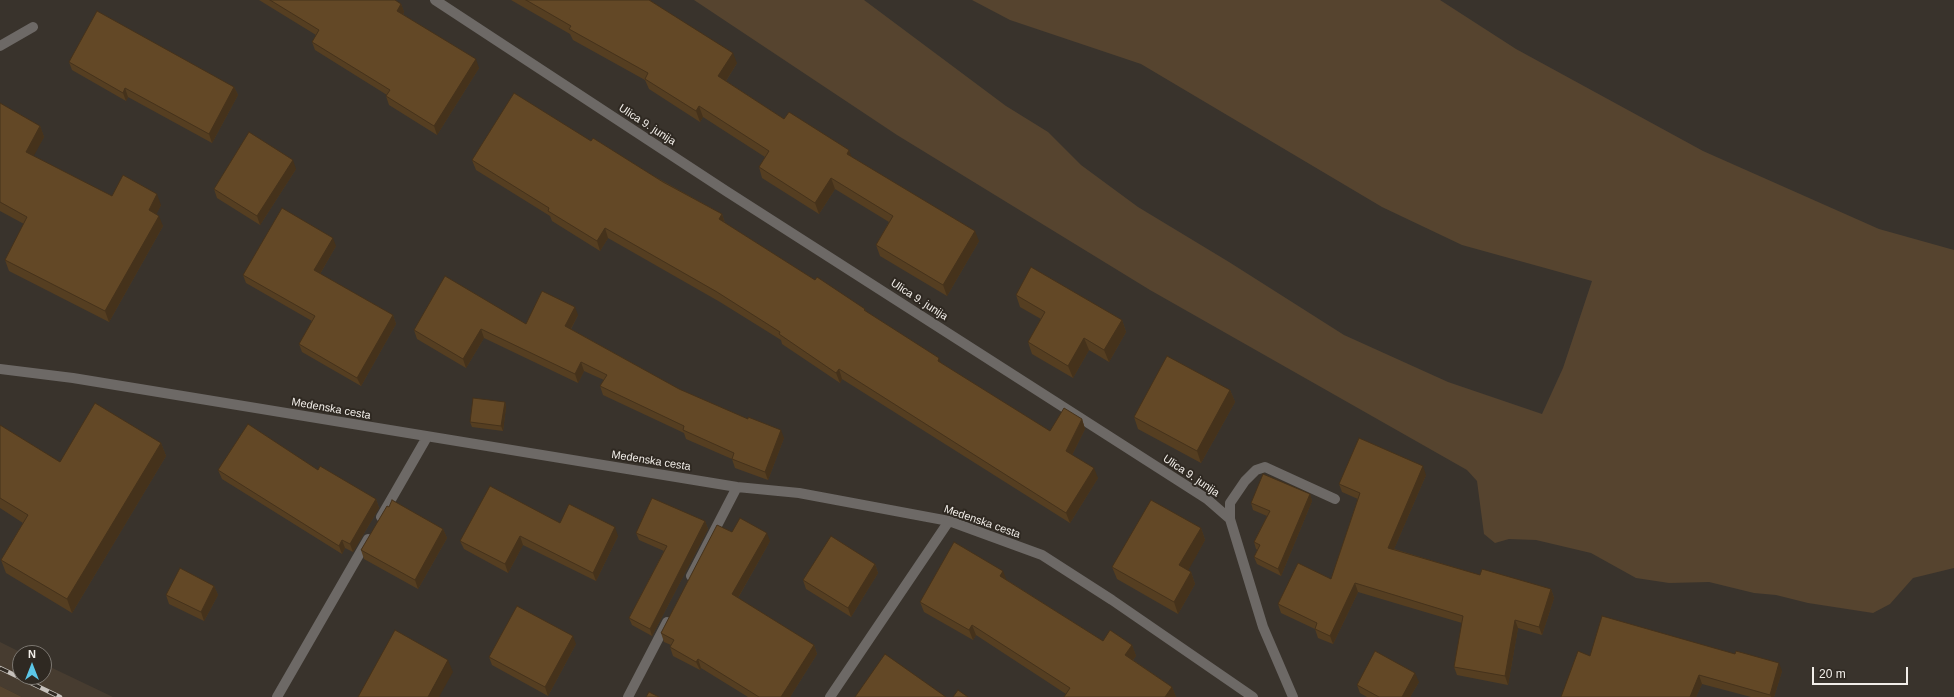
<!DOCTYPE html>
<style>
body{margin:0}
#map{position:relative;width:1954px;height:697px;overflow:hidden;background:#39332c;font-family:Arial,sans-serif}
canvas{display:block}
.north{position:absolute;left:12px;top:645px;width:40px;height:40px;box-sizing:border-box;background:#2f2922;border:1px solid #7d7872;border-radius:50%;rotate:0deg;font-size:11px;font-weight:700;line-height:16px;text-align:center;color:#f2eee9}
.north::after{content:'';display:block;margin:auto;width:14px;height:18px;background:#5cc7e8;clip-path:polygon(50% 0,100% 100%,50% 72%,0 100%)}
.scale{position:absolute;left:1812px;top:667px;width:96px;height:18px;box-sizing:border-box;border:2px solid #f2eee9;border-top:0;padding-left:5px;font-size:12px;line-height:14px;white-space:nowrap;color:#f2eee9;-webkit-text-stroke:3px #2f2922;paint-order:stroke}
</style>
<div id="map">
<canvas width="1954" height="697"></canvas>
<div class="north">N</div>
<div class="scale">20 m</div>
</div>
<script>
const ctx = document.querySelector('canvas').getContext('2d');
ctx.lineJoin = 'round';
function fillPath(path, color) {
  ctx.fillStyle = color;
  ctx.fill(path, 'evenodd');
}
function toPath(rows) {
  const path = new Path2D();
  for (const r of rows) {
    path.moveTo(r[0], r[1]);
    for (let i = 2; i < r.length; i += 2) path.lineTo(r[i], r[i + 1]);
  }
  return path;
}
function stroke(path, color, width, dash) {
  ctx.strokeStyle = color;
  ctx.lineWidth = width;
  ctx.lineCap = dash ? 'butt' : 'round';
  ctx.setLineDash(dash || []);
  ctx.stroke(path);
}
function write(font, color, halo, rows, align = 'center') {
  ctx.font = font + ' Arial,sans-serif';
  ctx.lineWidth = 4;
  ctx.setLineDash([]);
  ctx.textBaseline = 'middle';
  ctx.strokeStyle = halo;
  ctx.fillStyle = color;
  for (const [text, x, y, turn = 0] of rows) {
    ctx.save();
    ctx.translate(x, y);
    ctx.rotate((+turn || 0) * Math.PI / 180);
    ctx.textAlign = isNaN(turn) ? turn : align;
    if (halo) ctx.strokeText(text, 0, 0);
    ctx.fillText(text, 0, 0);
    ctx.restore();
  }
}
const built = toPath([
 [0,642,22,653,20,653,20,677,44,677,44,664,113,697,22,697,0,686]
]);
const green = toPath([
 [694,0,864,0,1006,106,1048,132,1081,165,1138,207,1229,262,1344,335,1448,382,1542,414,1563,368,1592,281,1462,245,1382,207,1141,64,1010,20,972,0,1440,0,1516,49,1703,151,1879,229,1954,250,1954,568,1913,578,1890,604,1873,613,1808,603,1776,595,1754,593,1709,582,1669,583,1636,578,1591,553,1536,540,1509,539,1495,543,1484,534,1477,481,1467,470,1150,290,897,135],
 [0,686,22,697,0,697]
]);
const minor = toPath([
 [435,0,726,191,1207,499,1230,519,1263,627,1293,697],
 [0,46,33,27],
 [0,369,73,378,737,487,799,493,949,521,1042,555,1112,600,1253,697],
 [381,517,427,437],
 [1230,519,1230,503,1245,481,1256,470,1265,467,1335,499],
 [691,576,737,487],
 [277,697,368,539],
 [628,697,667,622],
 [830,697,949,521]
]);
const rail = toPath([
 [0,668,60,697]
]);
const wall = toPath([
 [259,0,395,0,401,4,404,12,403,14,479,68,437,135,389,105,386,96,387,95,315,50,312,42,316,35],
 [511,0,650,0,737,63,726,81,784,119,849,150,851,157,979,241,947,296,880,256,876,245,889,222,835,189,819,214,762,178,759,167,765,157,703,117,700,122,649,89,645,80,573,40,570,34],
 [69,62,234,87,238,95,212,143,128,97,126,101,72,70],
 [0,103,40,126,44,137,33,156,112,196,161,205,156,214,163,226,109,322,9,271,5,260,24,224,0,211],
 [591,141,722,214,725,223,815,280,865,309,866,312,941,364,1050,431,1082,419,1085,429,1072,455,1098,478,1070,523,842,379,840,383,782,344,781,340,720,302,608,238,600,251,552,221,550,216,476,170,472,160],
 [296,169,260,225,217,198,214,189],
 [336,246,320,274,393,315,396,324,361,386,302,352,299,344,312,321,246,283,243,275],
 [1016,295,1122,320,1126,332,1109,362,1089,350,1073,378,1032,354,1028,342,1041,319,1020,307],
 [578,315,571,329,679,389,784,438,768,480,735,468,732,459,686,439,684,433,603,395,600,386,604,380,584,371,578,383,484,338,466,368,417,339,414,330,526,324],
 [1230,390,1235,402,1201,463,1138,429,1134,417],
 [505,402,506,407,503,431,472,427,470,422],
 [0,425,60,462,161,443,166,456,72,613,6,573,1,560,23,523,0,508],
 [218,470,318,470,376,499,379,508,353,552,345,548,342,554,222,479],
 [1426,475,1394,549,1480,575,1551,589,1554,598,1542,635,1518,628,1508,685,1457,675,1454,667,1462,623,1358,592,1333,644,1318,638,1315,629,1281,613,1278,604,1331,579,1358,499,1342,492,1339,484],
 [1310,494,1312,501,1281,576,1257,564,1254,557,1258,550,1256,549,1254,542,1267,516,1253,510,1251,503],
 [389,507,443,529,447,538,418,589,364,559,361,550],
 [705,521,708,529,652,636,632,625,629,618,664,551,639,540,636,533],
 [560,523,618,536,596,581,523,545,508,573,464,549,460,541],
 [1201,528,1205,540,1188,570,1191,572,1195,584,1178,614,1117,579,1112,567],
 [732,532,770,541,738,598,814,645,817,654,790,697,748,697,701,668,700,670,673,656,670,647,671,645,664,642,661,633],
 [875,564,878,573,851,617,806,589,803,580],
 [1007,580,1103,641,1132,645,1136,656,1133,660,1172,687,1176,697,1064,697,1066,694,976,635,973,640,924,612,920,602],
 [214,586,218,595,204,621,169,604,166,595],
 [576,644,548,696,492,665,489,657],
 [1735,654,1782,671,1774,697,1751,697,1702,684,1696,697,1561,697,1590,656],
 [1419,682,1410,697,1367,697,1360,693,1357,685]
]);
const shadedWall = toPath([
 [401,4,404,12,400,19,397,11],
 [733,53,737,63,722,87,718,76],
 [476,59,479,68,437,135,434,126],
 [234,87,238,95,212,143,209,134],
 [125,88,128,97,126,101,123,93],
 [699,106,703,117,700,122,696,111],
 [40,126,44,137,30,163,26,152],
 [849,150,853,161,847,154],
 [293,160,296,169,260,225,257,216],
 [831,178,835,189,819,214,815,203],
 [157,194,161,205,153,221,149,210],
 [722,214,725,224,719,219],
 [159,216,163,226,109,322,105,311],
 [605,228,608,238,600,251,597,241],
 [975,231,979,241,947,296,943,285],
 [333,238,336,246,317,279,314,270],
 [575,307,578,315,568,334,565,326],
 [393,315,396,324,361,386,357,378],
 [1122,320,1126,332,1109,362,1104,350],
 [481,329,484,338,466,368,463,359],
 [1084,338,1089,350,1073,378,1068,366],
 [939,358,943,368,938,361],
 [581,362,584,371,578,383,575,374],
 [839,369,842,379,840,383,836,373],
 [1230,390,1235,402,1201,463,1197,451],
 [505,402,506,407,503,431,501,426],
 [1082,419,1085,429,1069,461,1066,451],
 [781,430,784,438,768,480,765,472],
 [161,443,166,456,72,613,67,599],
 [1423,466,1426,475,1391,556,1388,548],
 [1094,468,1098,478,1070,523,1066,513],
 [1310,494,1312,501,1281,576,1278,569],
 [376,499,379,508,353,552,350,544],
 [705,521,708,529,652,636,650,629],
 [615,527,618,536,596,581,593,573],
 [1201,528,1205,540,1184,578,1179,565],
 [443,529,447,538,418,589,415,580],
 [767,533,770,541,735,603,732,594],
 [520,536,523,545,508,573,505,564],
 [342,540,345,548,342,554,339,546],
 [875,564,878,573,851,617,848,608],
 [1003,571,1007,581,1000,576],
 [1191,572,1195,584,1178,614,1174,602],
 [1355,583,1358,592,1333,644,1330,636],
 [214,586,218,595,204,621,201,612],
 [1551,589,1554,598,1542,635,1539,627],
 [1515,620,1518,628,1508,685,1505,676],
 [972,625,976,635,973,640,969,630],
 [573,636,576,644,548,696,545,687],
 [814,645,817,654,790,697,781,697],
 [1132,645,1136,656,1129,665,1125,655],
 [698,659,701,668,700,670,696,662],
 [448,660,453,672,439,697,428,697],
 [1779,663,1782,671,1774,697,1771,697,1770,695],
 [1415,673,1419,682,1410,697,1402,697],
 [1699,675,1702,684,1696,697,1690,697],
 [1172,687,1176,697,1165,697]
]);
const building = toPath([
 [270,0,395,0,401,4,397,11,476,59,434,126,386,96,390,90,312,42,319,30,270,0],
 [526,0,649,0,733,53,718,76,784,119,789,112,849,150,847,154,975,231,943,285,876,245,893,216,831,178,815,203,759,167,769,151,699,106,696,111,645,79,648,73,569,29,571,26,526,0],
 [97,11,234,87,209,134,125,88,123,93,69,62,97,11],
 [514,93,591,141,593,138,663,182,722,214,719,219,815,280,817,277,865,309,864,310,939,358,938,361,1050,431,1064,408,1082,419,1066,451,1094,468,1066,513,839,369,836,373,779,334,780,332,717,292,605,228,597,241,548,211,549,208,472,160,514,93],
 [0,103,40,126,26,152,112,196,123,175,157,194,149,210,159,216,105,311,5,260,27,217,0,202,0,103],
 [249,132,293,160,257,216,214,189,249,132],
 [282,208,333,238,314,270,393,315,357,378,299,344,315,316,243,275,282,208],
 [1031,267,1122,320,1104,350,1084,338,1068,366,1028,342,1045,312,1016,295,1031,267],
 [445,276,526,324,542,291,575,307,565,326,679,389,748,419,748,417,781,430,765,472,732,459,734,453,683,430,684,426,600,386,607,375,581,362,575,374,481,329,463,359,414,330,445,276],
 [1167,356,1230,390,1197,451,1134,417,1167,356],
 [473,398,505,402,501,426,470,422,473,398],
 [95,403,161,443,67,599,1,560,28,515,0,498,0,425,60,462,95,403],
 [248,424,318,470,320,466,376,499,350,544,342,540,339,546,218,470,248,424],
 [1359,438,1423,466,1388,548,1480,575,1482,569,1551,589,1539,627,1515,620,1505,676,1454,667,1463,616,1355,583,1330,636,1315,629,1317,623,1278,604,1298,563,1331,579,1360,493,1339,484,1359,438],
 [1263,474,1310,494,1278,569,1254,557,1260,545,1254,542,1270,511,1251,503,1263,474],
 [490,486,560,523,569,504,615,527,593,573,520,536,505,564,460,541,490,486],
 [652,498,705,521,650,629,629,618,667,546,636,533,652,498],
 [392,500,443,529,415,580,361,550,387,506,389,507,392,500],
 [1151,500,1201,528,1179,565,1191,572,1174,602,1112,567,1151,500],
 [740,518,767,533,732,594,814,645,781,697,759,697,698,659,696,662,670,647,674,640,661,633,717,525,732,532,740,518],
 [831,536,875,564,848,608,803,580,831,536],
 [954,542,1003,571,1000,576,1103,641,1110,630,1132,645,1125,655,1172,687,1165,697,1064,697,1070,688,972,625,969,630,920,602,954,542],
 [180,568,214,586,201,612,166,595,180,568],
 [517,606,573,636,545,687,489,657,517,606],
 [1602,616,1735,654,1736,651,1779,663,1770,695,1699,675,1690,697,1561,697,1578,651,1590,656,1602,616],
 [395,630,448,660,428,697,358,697,395,630],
 [1375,651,1415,673,1402,697,1379,697,1357,685,1375,651],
 [885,654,946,697,855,697,885,654],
 [958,690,968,697,953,697,958,690],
 [649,692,659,697,646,697,649,692]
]);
const streetNames = [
 ["Ulica 9. junija",647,125,33],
 ["Ulica 9. junija",919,300,33],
 ["Medenska cesta",331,409,10],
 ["Medenska cesta",651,461,9],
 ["Ulica 9. junija",1191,476,34],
 ["Medenska cesta",982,522,19]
];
fillPath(built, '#473c30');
fillPath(green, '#56442f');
stroke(minor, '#6d6966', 10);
stroke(rail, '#c5c0bb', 4.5);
stroke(rail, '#2f2922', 3, [9]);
fillPath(wall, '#553e21');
fillPath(shadedWall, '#45321b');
fillPath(building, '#634826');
stroke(building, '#45321b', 1);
write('11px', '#f2eee9', '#2f2922', streetNames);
</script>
